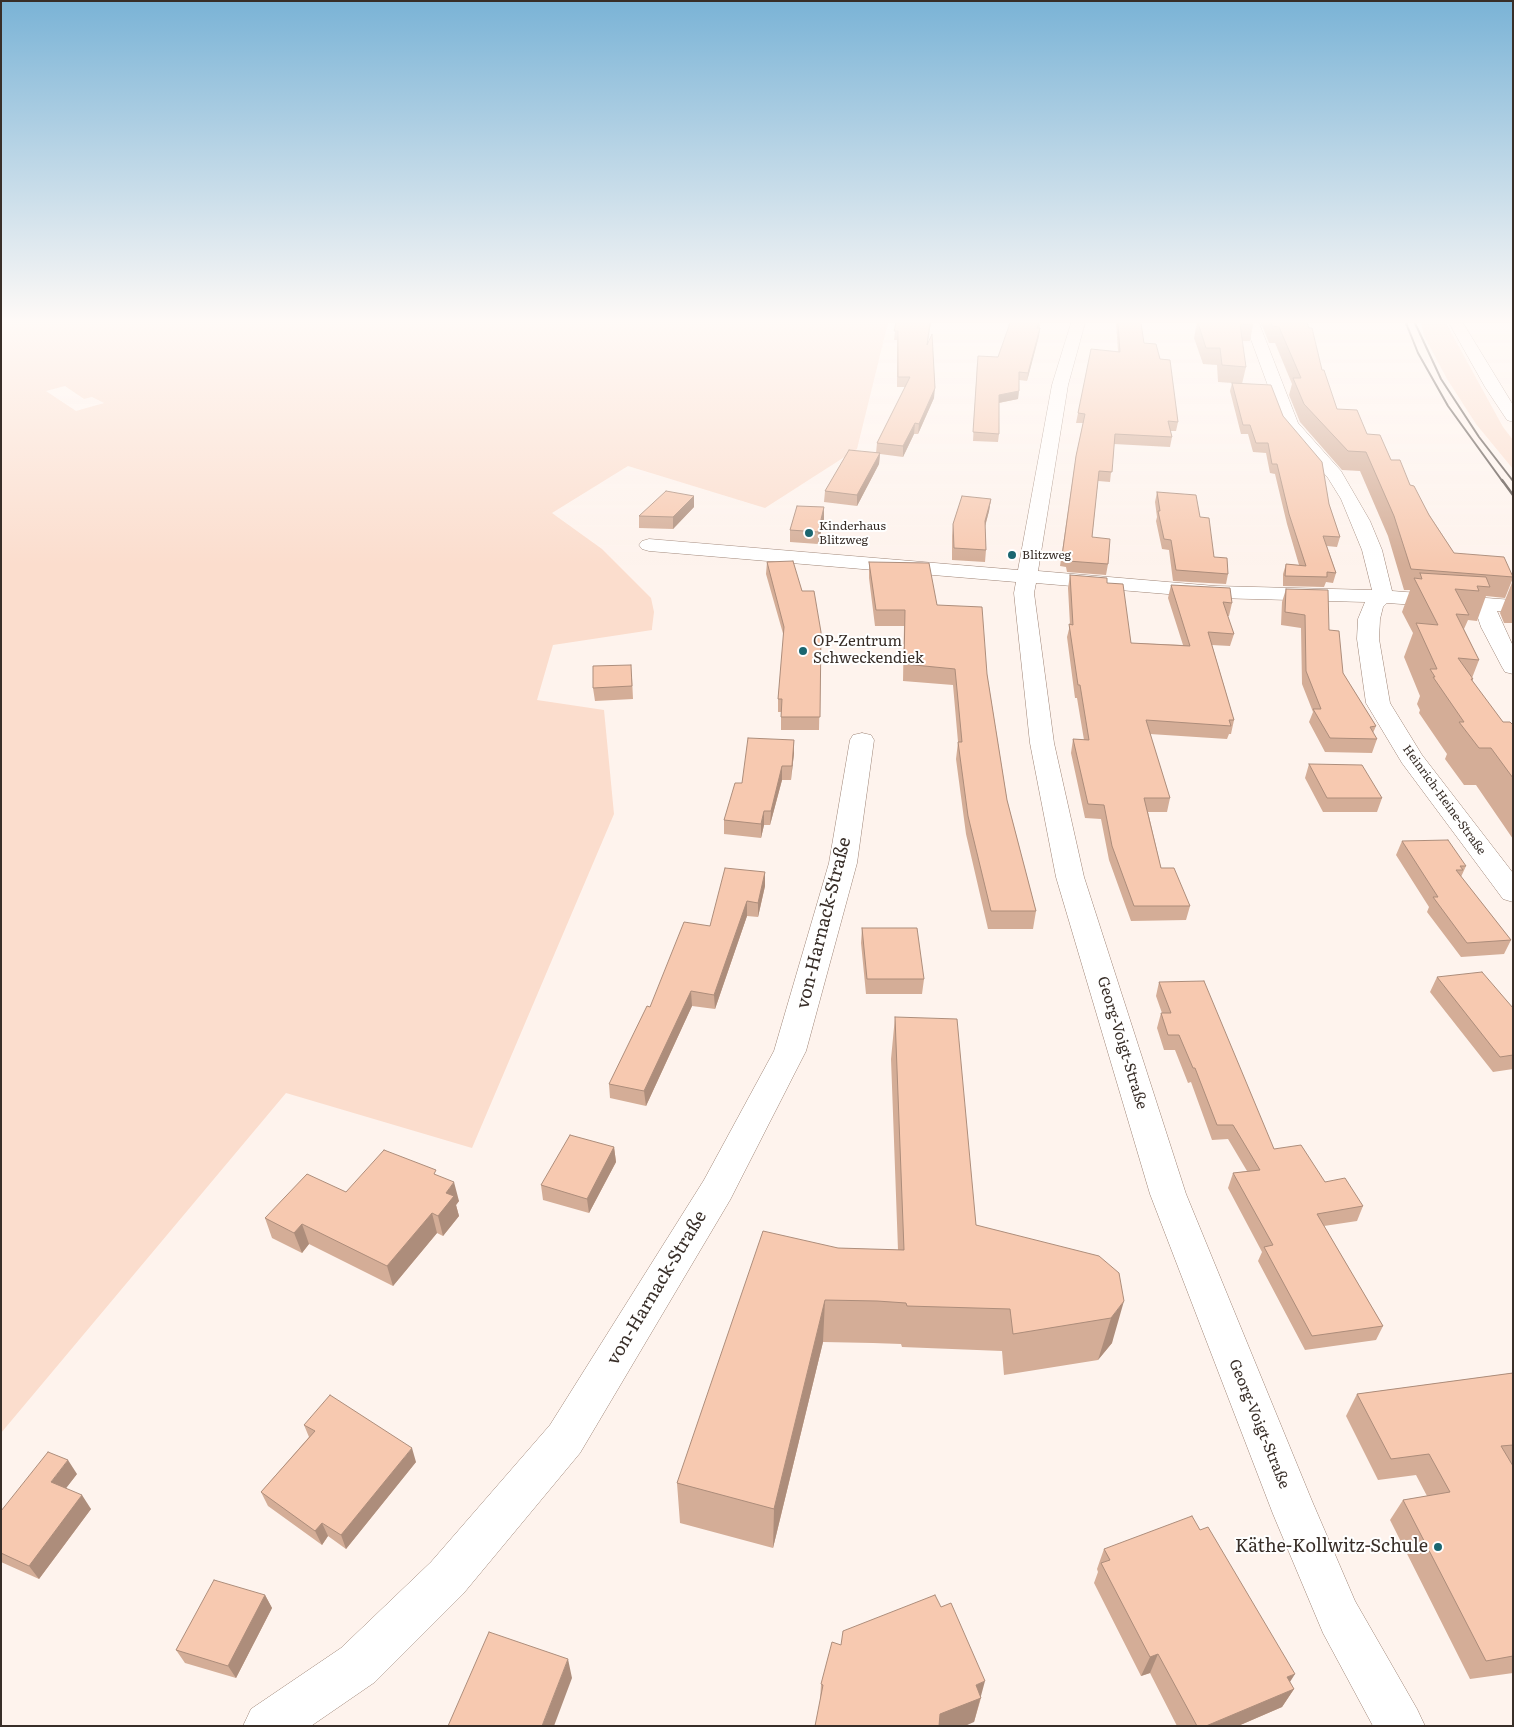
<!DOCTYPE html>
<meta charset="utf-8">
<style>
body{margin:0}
#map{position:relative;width:1514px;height:1727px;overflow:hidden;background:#fef3ed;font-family:Literata,serif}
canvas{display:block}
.frame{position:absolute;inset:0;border:2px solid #382e28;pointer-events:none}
</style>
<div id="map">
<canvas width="1514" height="1727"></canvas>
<div class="frame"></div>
</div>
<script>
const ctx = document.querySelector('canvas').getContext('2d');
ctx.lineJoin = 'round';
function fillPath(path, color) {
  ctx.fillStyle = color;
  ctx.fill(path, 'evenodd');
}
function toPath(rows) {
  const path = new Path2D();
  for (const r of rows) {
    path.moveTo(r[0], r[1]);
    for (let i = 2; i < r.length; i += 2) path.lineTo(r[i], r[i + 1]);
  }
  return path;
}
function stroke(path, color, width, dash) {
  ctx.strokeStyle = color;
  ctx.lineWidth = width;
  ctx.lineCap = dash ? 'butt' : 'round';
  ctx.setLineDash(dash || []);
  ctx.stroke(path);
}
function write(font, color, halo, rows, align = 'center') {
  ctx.font = font + ' Literata,serif';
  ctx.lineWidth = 4;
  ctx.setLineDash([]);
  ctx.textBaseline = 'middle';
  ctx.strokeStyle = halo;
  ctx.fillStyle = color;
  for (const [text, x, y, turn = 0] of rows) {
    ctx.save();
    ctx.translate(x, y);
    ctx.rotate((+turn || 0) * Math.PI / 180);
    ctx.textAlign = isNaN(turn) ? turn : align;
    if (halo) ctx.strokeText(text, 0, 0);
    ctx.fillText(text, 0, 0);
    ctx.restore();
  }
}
const green = toPath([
 [1,323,888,323,857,449,765,508,628,466,552,513,602,549,651,598,654,612,652,628,652,630,553,645,537,700,604,710,614,814,472,1148,286,1093,1,1433],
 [65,386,84,399,92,397,104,403,76,411,46,391],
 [1421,323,1446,323,1503,427,1513,440,1513,469,1476,424,1447,379,1424,336]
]);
const minor = toPath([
 [1071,323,1085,323,1068,385,1038,571,1215,586,1372,590,1362,550,1341,499,1328,478,1282,424,1245,323,1259,323,1298,423,1341,471,1370,521,1382,550,1392,591,1513,600,1513,612,1497,611,1513,646,1513,674,1505,672,1502,667,1481,627,1475,609,1387,603,1383,607,1380,619,1379,639,1390,703,1422,755,1513,873,1513,902,1503,899,1402,763,1366,703,1357,639,1358,619,1365,602,1215,598,1036,583,1034,593,1054,743,1084,877,1186,1194,1312,1501,1355,1601,1417,1709,1425,1726,1373,1726,1323,1633,1273,1514,1150,1194,1056,877,1030,743,1014,593,1016,582,649,551,642,549,639,545,642,541,649,539,1018,570,1052,385,1071,323],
 [862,733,871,735,874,740,857,863,806,1051,730,1200,580,1453,463,1594,375,1682,311,1726,243,1726,251,1709,341,1648,431,1562,550,1425,704,1180,774,1051,829,863,850,740,853,735,862,733]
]);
const major = toPath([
 [1449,323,1463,323,1513,405,1513,422,1507,420,1485,387,1449,323]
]);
const railFar1 = toPath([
 [1406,323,1418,353,1448,406,1503,482],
 [1415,323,1441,379,1479,437,1513,481]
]);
const rail = toPath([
 [1502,480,1513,495]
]);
const wall = toPath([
 [896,323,931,323,928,343,934,398,918,434,914,434,903,457,880,454,879,464,857,506,824,502,825,491,876,453,877,443,905,387,897,387,897,340,894,340],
 [1041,323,1039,328,1040,328,1039,336,1027,381,1019,380,1018,399,999,403,999,434,998,442,973,441,977,364,998,357],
 [1116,323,1141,323,1144,343,1160,359,1178,422,1176,431,1170,431,1172,437,1170,447,1114,444,1110,482,1098,481,1092,537,1108,564,1106,575,1067,572,1066,567,1060,566,1076,456,1083,423,1076,423,1078,413,1118,351],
 [1197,323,1253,323,1253,325,1250,341,1242,341,1246,367,1242,384,1283,416,1329,504,1340,537,1337,547,1327,546,1336,573,1333,583,1326,582,1324,587,1283,586,1283,574,1286,564,1299,565,1287,524,1275,474,1270,473,1266,453,1253,452,1248,434,1241,434,1230,391,1232,383,1218,382,1217,365,1203,364,1194,338],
 [1261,323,1307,323,1322,370,1337,409,1367,434,1391,460,1410,485,1454,553,1513,576,1513,578,1505,598,1486,596,1477,621,1468,620,1464,629,1479,660,1472,678,1473,679,1472,682,1503,722,1513,725,1513,839,1476,785,1464,785,1445,759,1447,754,1419,713,1420,710,1417,704,1420,696,1404,657,1413,633,1402,612,1410,590,1404,590,1388,536,1360,471,1342,470,1300,422,1289,395,1292,384,1275,343,1269,343],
 [1157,492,1200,517,1214,557,1228,574,1226,584,1173,581,1169,550,1162,549,1156,521,1157,517,1155,502],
 [991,499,989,511,985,527,986,550,985,562,952,560,952,536,953,524],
 [694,507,673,529,639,528,639,516],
 [824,507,824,519,818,544,790,542,790,530],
 [767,562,802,591,821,632,819,730,781,730,781,712,778,712,778,699,784,637,766,574],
 [869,562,937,605,987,674,1007,800,1036,911,1033,929,988,929,966,834,956,759,958,742,953,685,903,681,904,626,875,626,869,578],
 [1070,575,1107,583,1131,643,1183,645,1168,598,1171,585,1232,603,1229,616,1227,616,1234,634,1230,646,1212,645,1234,720,1231,734,1229,734,1227,739,1150,734,1170,798,1167,812,1148,812,1161,868,1190,906,1186,920,1131,921,1109,860,1101,819,1085,818,1071,753,1073,739,1084,740,1077,698,1075,698,1067,637,1070,625,1068,588],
 [1513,580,1513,623,1504,623,1500,613],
 [1286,589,1329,630,1343,673,1376,726,1373,733,1377,739,1372,753,1325,752,1309,722,1313,712,1302,684,1301,628,1281,625,1282,602],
 [632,678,633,699,595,701,593,688],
 [794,740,794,753,791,780,782,780,770,825,764,825,761,838,724,834,724,820,742,783],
 [1309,764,1382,798,1377,812,1323,812,1305,778],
 [1402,841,1466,866,1461,877,1511,940,1504,954,1461,957,1427,912,1429,907,1396,855],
 [765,872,765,886,758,917,747,916,715,1009,692,1006,646,1106,610,1098,609,1084,650,1007,710,926],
 [862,928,924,979,922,994,866,994,861,943],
 [1437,977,1513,1008,1513,1069,1493,1072,1430,992],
 [1159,982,1274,1149,1363,1206,1357,1221,1324,1226,1383,1326,1376,1340,1305,1350,1258,1261,1262,1252,1228,1188,1233,1173,1247,1171,1228,1139,1212,1140,1191,1082,1188,1083,1175,1050,1164,1050,1157,1028,1161,1013,1162,1013,1156,996],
 [895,1017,976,1225,1119,1273,1112,1343,1098,1360,1004,1375,1002,1351,902,1347,901,1344,873,1343,823,1342,773,1548,680,1523,677,1483,838,1248,898,1250,891,1059],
 [614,1147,616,1162,589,1213,543,1200,541,1185],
 [437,1175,459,1201,456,1205,459,1216,443,1236,437,1233,393,1286,309,1244,302,1253,272,1238,265,1218,346,1192],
 [1513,1373,1513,1464,1511,1464,1513,1466,1513,1673,1470,1679,1390,1520,1403,1500,1427,1496,1416,1475,1378,1480,1346,1416,1357,1394],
 [304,1425,416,1462,346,1549,328,1536,322,1545,268,1506,261,1492,309,1437],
 [77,1474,66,1488,91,1509,39,1579,1,1562,1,1511],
 [1104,1549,1290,1682,1294,1689,1282,1707,1238,1726,1177,1726,1150,1673,1141,1676,1094,1583,1098,1572,1097,1569],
 [265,1595,272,1608,236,1678,185,1663,176,1650],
 [821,1684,981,1698,974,1722,820,1701]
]);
const shadedWall = toPath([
 [1040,328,1039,336,1027,381,1028,373],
 [935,388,934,398,918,434,919,424],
 [1019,391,1018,399,998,403,999,395],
 [915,423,914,434,903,457,903,446],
 [880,453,879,464,857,506,857,495],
 [694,496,694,507,673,529,673,517],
 [991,499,989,511,983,533,985,521],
 [824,507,824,519,818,544,818,532],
 [794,740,794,753,791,780,792,766],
 [782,766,782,780,770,825,771,811],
 [764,811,764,825,761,838,761,824],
 [765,872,765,886,758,917,758,903],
 [747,901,747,916,715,1009,714,995],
 [691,991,692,1006,646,1106,644,1091],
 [614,1147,616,1162,589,1213,587,1199],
 [454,1182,459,1201,456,1205,459,1216,443,1236,438,1216,446,1193],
 [432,1213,437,1233,393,1286,387,1266],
 [302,1224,309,1244,302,1253,294,1233],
 [825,1300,823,1342,773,1548,774,1509],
 [1124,1301,1112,1343,1098,1360,1111,1318],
 [412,1448,416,1462,346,1549,341,1535],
 [68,1460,77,1474,60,1496,51,1482],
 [82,1495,91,1509,39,1579,29,1566],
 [322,1523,328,1536,322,1545,315,1531],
 [265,1595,272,1608,236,1678,228,1666],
 [1158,1654,1150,1673,1141,1676,1150,1657],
 [568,1659,572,1678,554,1726,542,1726],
 [1295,1674,1283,1693,1287,1677],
 [985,1681,974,1722,965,1726,937,1726,940,1714,976,1685],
 [1294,1689,1282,1707,1238,1726,1206,1726]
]);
const building = toPath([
 [896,323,930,323,927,345,932,334,935,388,919,424,915,423,903,446,877,443,910,377,898,377,898,331,894,331,896,323],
 [1010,323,1039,323,1037,328,1040,328,1028,373,1019,372,1019,391,999,395,999,434,973,432,978,356,998,357,1010,323],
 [1118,323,1141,323,1144,343,1156,344,1160,359,1170,360,1178,422,1168,421,1172,437,1115,434,1112,472,1099,471,1092,537,1110,539,1108,564,1068,561,1068,556,1062,556,1076,456,1085,414,1078,413,1091,349,1120,352,1118,323],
 [1198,323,1253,323,1253,325,1240,324,1246,367,1222,365,1220,348,1206,348,1198,323],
 [1271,323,1307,323,1309,328,1312,328,1322,370,1324,370,1337,409,1357,410,1367,434,1380,435,1391,460,1400,460,1410,485,1414,486,1429,515,1454,553,1504,557,1513,577,1411,569,1394,516,1366,452,1348,451,1304,404,1293,378,1301,378,1279,327,1272,326,1271,323],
 [1232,383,1271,385,1283,416,1322,462,1329,504,1340,537,1323,536,1336,573,1327,572,1327,577,1285,576,1286,564,1306,566,1289,514,1277,464,1272,464,1268,443,1256,443,1250,425,1243,425,1232,383],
 [849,450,880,453,857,495,825,491,849,450],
 [666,491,694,496,673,517,639,516,666,491],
 [1157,492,1196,495,1200,517,1209,518,1214,557,1227,558,1228,574,1176,570,1171,540,1164,539,1158,511,1160,511,1157,492],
 [962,496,991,499,985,521,986,550,954,548,953,524,962,496],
 [797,506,824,507,818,532,790,530,797,506],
 [793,561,802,591,814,591,821,632,820,717,781,717,782,699,778,699,784,627,767,562,793,561],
 [869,562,929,563,937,605,982,607,987,674,1007,800,1036,911,991,911,968,816,958,742,962,742,955,669,904,664,905,610,876,610,869,562],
 [1420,573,1486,577,1490,587,1477,586,1479,591,1455,589,1469,615,1456,614,1479,660,1458,658,1473,679,1471,679,1503,722,1510,722,1513,725,1513,778,1491,748,1479,748,1459,722,1464,722,1433,677,1435,677,1430,669,1437,669,1416,623,1438,625,1414,578,1422,579,1420,573],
 [1070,575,1107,578,1107,583,1123,584,1131,643,1190,646,1171,585,1230,588,1232,603,1223,602,1234,634,1208,632,1234,720,1229,720,1231,726,1146,720,1170,798,1144,798,1161,868,1174,868,1190,906,1134,906,1112,846,1104,805,1088,804,1073,739,1089,740,1080,685,1078,685,1069,624,1073,625,1070,575],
 [1286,589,1328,590,1329,630,1339,631,1343,673,1376,726,1370,727,1377,739,1330,738,1313,709,1321,709,1306,671,1305,615,1285,612,1286,589],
 [631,665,632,686,593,688,593,666,631,665],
 [748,738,794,740,792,766,782,766,771,811,764,811,761,824,724,820,735,783,742,783,748,738],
 [1309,764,1362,765,1382,798,1327,798,1309,764],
 [1448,840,1466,866,1460,866,1463,870,1456,870,1511,940,1467,943,1433,897,1438,897,1402,841,1448,840],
 [725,868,765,872,758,903,747,901,714,995,691,991,644,1091,609,1084,647,1006,650,1007,684,922,710,926,725,868],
 [862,928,917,928,924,979,867,979,862,928],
 [1482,972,1513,1008,1513,1055,1500,1057,1437,977,1482,972],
 [1204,981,1274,1149,1301,1145,1325,1182,1345,1178,1363,1206,1317,1214,1383,1326,1312,1336,1264,1247,1273,1245,1233,1173,1260,1170,1233,1125,1217,1125,1195,1068,1193,1068,1179,1035,1168,1035,1161,1013,1171,1013,1159,982,1204,981],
 [895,1017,957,1019,976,1225,1099,1256,1119,1273,1124,1301,1111,1318,1013,1334,1010,1309,907,1306,906,1303,877,1301,825,1300,774,1509,677,1483,763,1231,838,1248,904,1250,895,1017],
 [570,1135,614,1147,587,1199,541,1185,570,1135],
 [384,1150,436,1170,434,1174,454,1182,446,1193,454,1196,438,1216,432,1213,387,1266,302,1224,294,1233,265,1218,307,1174,346,1192,384,1150],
 [1513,1373,1513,1445,1501,1446,1513,1466,1513,1656,1486,1661,1403,1500,1450,1492,1429,1454,1391,1459,1357,1394,1513,1373],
 [330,1395,412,1448,341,1535,322,1523,315,1531,261,1492,315,1431,304,1425,330,1395],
 [48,1452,68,1460,51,1482,82,1495,29,1566,1,1553,1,1511,48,1452],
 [1192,1516,1200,1530,1208,1527,1295,1674,1287,1677,1294,1689,1206,1726,1197,1726,1158,1654,1150,1657,1101,1563,1110,1560,1104,1549,1192,1516],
 [214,1580,265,1595,228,1666,176,1650,214,1580],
 [935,1595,941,1607,951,1603,985,1681,976,1685,981,1698,940,1714,939,1726,815,1726,823,1685,821,1684,832,1642,841,1645,843,1631,935,1595],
 [489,1632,568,1659,542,1726,448,1726,489,1632]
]);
const markers = [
 [809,533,5,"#1a6670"],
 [1012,555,5,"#1a6670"],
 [803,651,5,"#1a6670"],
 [1438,1547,5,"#1a6670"]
];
const farPoinames = [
 ["Kinderhaus",819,526],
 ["Blitzweg",819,540],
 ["Blitzweg",1022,555]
];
const farStreetnames = [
 ["Heinrich-Heine-Straße",1444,800,54]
];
const poiNames = [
 ["OP-Zentrum",813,642],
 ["Schweckendiek",813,659]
];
const streetNames = [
 ["Georg-Voigt-Straße",1122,1043,73],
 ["Georg-Voigt-Straße",1259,1424,68]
];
const nearStreetnames = [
 ["von-Harnack-Straße",824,923,-76],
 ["von-Harnack-Straße",657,1288,-59]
];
const nearPoinames = [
 ["Käthe-Kollwitz-Schule",1428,1547]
];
fillPath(green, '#fbddcd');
stroke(minor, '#9e8476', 1);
stroke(major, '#9e8476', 1);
fillPath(minor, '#fff');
fillPath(major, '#fff');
stroke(railFar1, '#504640', 2);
stroke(rail, '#504640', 2.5);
fillPath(wall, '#d4ad97');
fillPath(shadedWall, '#ad8d7b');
fillPath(building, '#f7c9b0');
stroke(building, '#ad8d7b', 1);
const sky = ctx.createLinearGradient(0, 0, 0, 565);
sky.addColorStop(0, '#7ab3d6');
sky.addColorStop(0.57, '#fffaf7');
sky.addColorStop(1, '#fffaf700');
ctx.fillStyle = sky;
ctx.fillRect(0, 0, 1514, 565);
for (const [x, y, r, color] of markers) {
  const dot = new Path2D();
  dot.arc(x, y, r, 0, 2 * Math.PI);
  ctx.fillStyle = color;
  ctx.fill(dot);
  stroke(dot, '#fff', 2);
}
write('12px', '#382e28', '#fff', farPoinames, 'left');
write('12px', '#382e28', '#fff', farStreetnames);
write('15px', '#382e28', '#fff', poiNames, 'left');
write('15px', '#382e28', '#fff', streetNames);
write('18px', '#382e28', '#fff', nearStreetnames);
write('18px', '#382e28', '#fff', nearPoinames, 'right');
</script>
